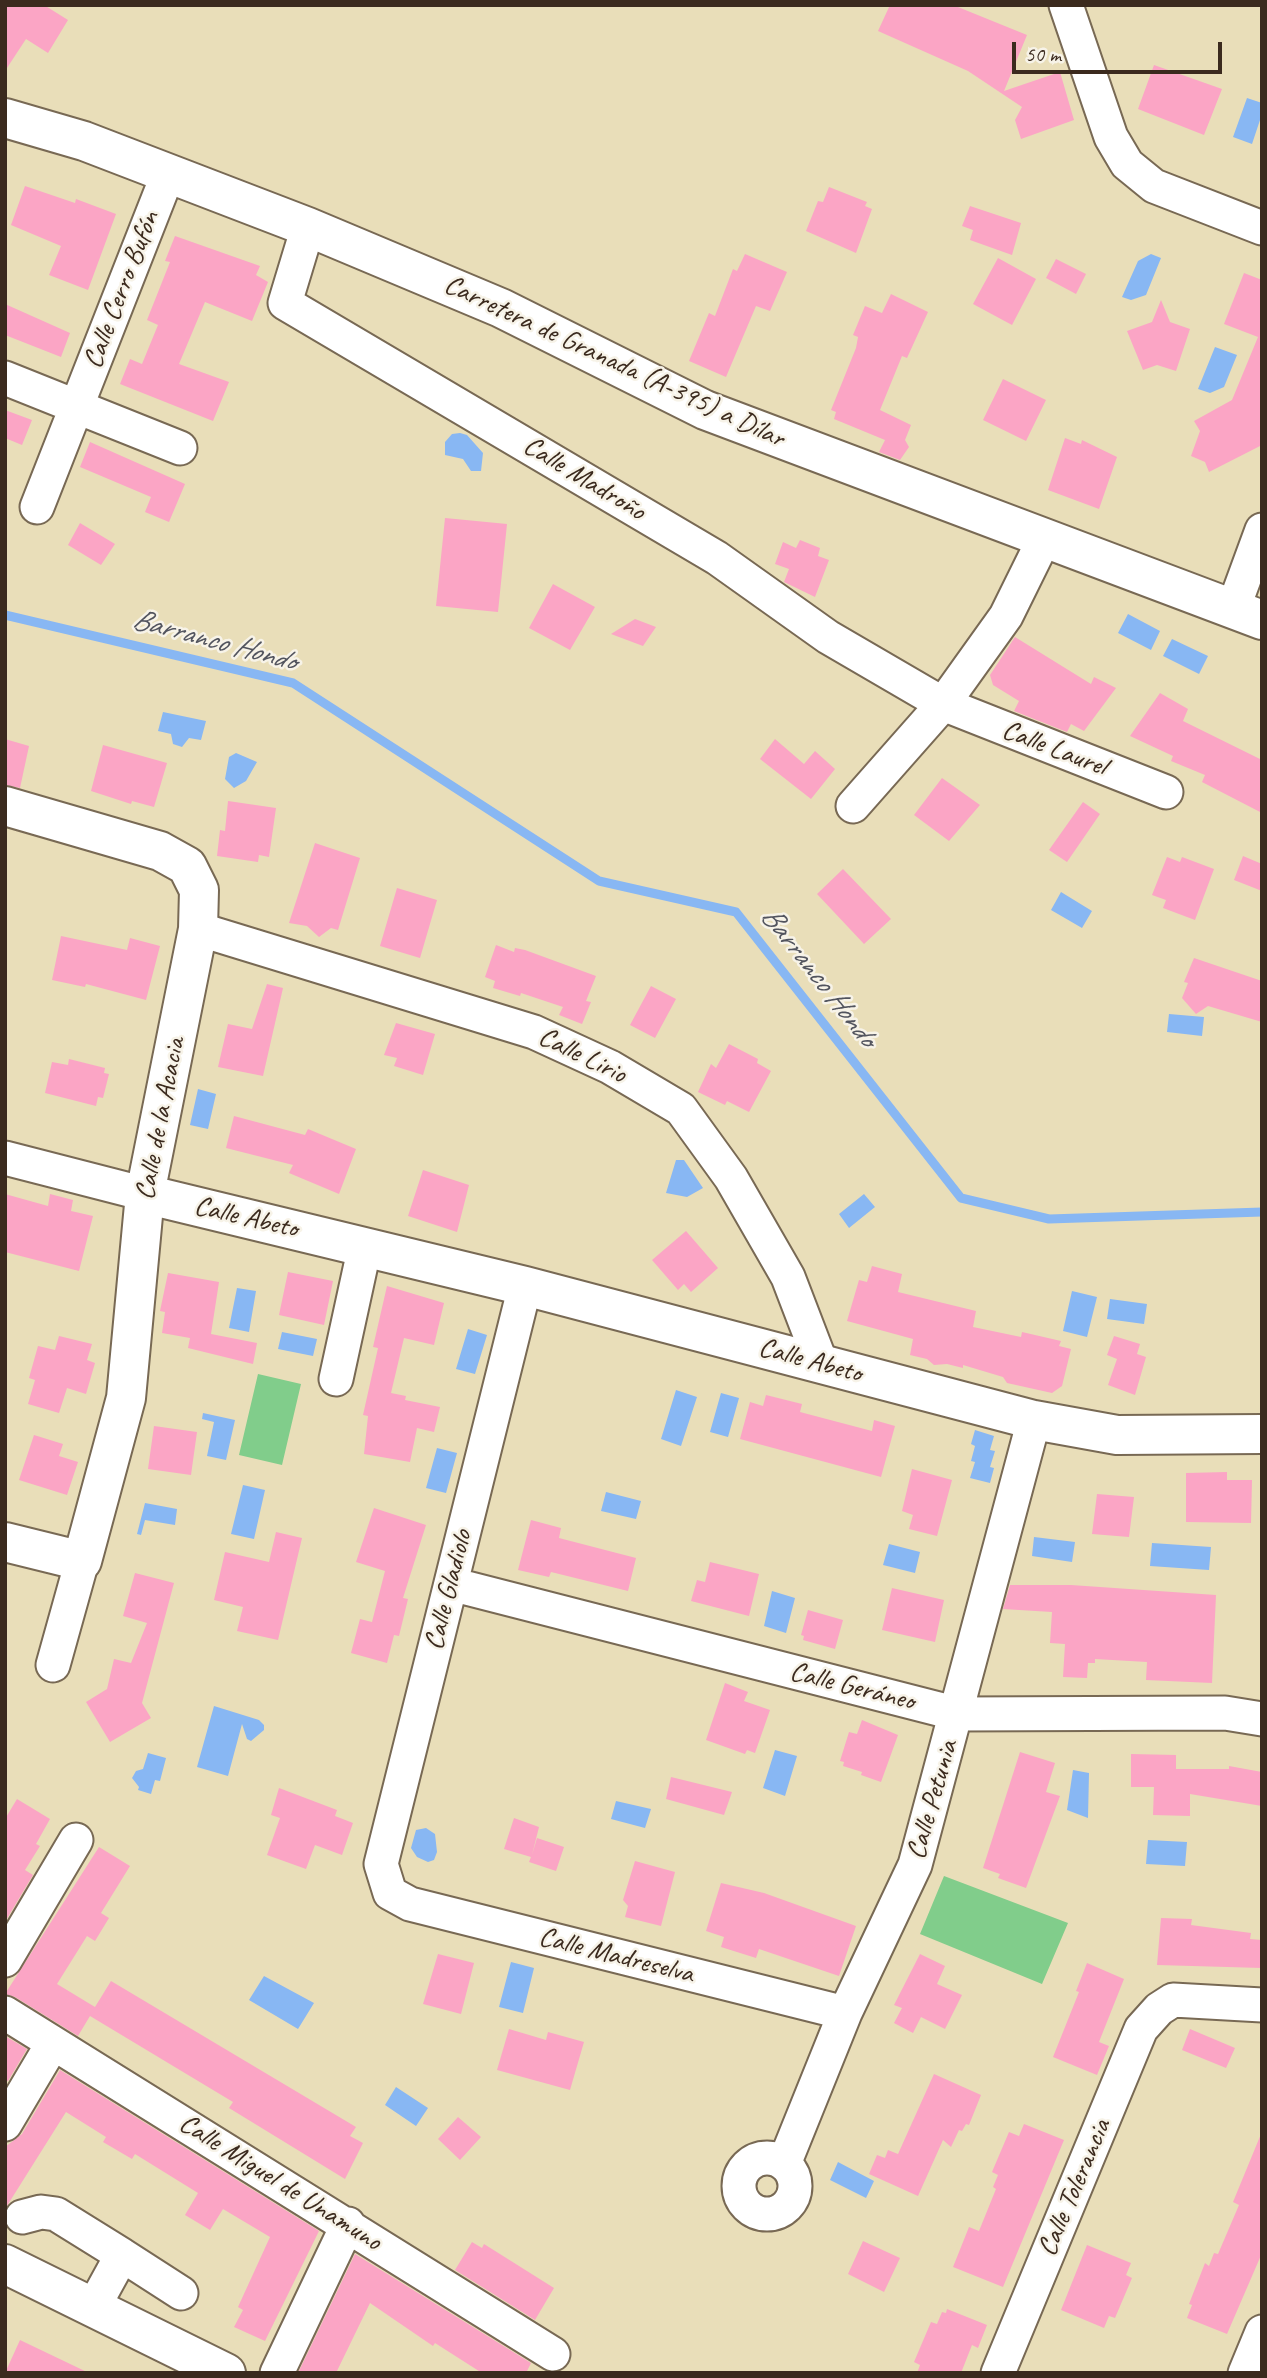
<!DOCTYPE html>
<meta charset="utf-8">
<style>
body{margin:0}
#map{position:relative;width:1267px;height:2378px;overflow:hidden;background:#e9deb9;font-family:Caveat,sans-serif}
canvas{display:block}
.frame{position:absolute;inset:0;border:7px solid #3b2a1e;pointer-events:none}
.scale{position:absolute;left:1012px;top:42px;width:210px;height:32px;box-sizing:border-box;border:4px solid #3b2a1e;border-top:0;padding-left:9px;font-size:21px;line-height:24px;white-space:nowrap;color:#3b2a1e;-webkit-text-stroke:5px #f7f3e8;paint-order:stroke}
</style>
<div id="map">
<canvas width="1267" height="2378"></canvas>
<div class="frame"></div>
<div class="scale">50 m</div>
</div>
<script>
const ctx = document.querySelector('canvas').getContext('2d');
ctx.lineJoin = 'round';
function fillPath(path, color) {
  ctx.fillStyle = color;
  ctx.fill(path, 'evenodd');
}
function toPath(rows) {
  const path = new Path2D();
  for (const r of rows) {
    if (r.length === 3) {
      path.moveTo(r[0] + r[2], r[1]);
      path.arc(r[0], r[1], r[2], 0, 2 * Math.PI);
      continue;
    }
    path.moveTo(r[0], r[1]);
    for (let i = 2; i < r.length; i += 2) path.lineTo(r[i], r[i + 1]);
  }
  return path;
}
function stroke(path, color, width, dash) {
  ctx.strokeStyle = color;
  ctx.lineWidth = width;
  ctx.lineCap = dash ? 'butt' : 'round';
  ctx.setLineDash(dash || []);
  ctx.stroke(path);
}
function write(font, color, halo, rows, align = 'center') {
  ctx.font = font + ' Caveat,sans-serif';
  ctx.lineWidth = 5;
  ctx.setLineDash([]);
  ctx.textBaseline = 'middle';
  ctx.strokeStyle = halo;
  ctx.fillStyle = color;
  for (const [text, x, y, turn = 0] of rows) {
    ctx.save();
    ctx.translate(x, y);
    ctx.rotate((+turn || 0) * Math.PI / 180);
    ctx.textAlign = isNaN(turn) ? turn : align;
    if (halo) ctx.strokeText(text, 0, 0);
    ctx.fillText(text, 0, 0);
    ctx.restore();
  }
}
const green = toPath([
 [258,1374,301,1384,282,1465,239,1455],
 [944,1876,1068,1923,1042,1984,920,1934]
]);
const water = toPath([
 [1247,98,1262,103,1262,114,1252,144,1233,137],
 [1151,254,1161,258,1146,295,1131,300,1122,297,1138,261],
 [1215,347,1237,355,1224,387,1210,393,1198,389],
 [460,433,467,435,483,453,481,471,471,471,463,459,445,455,445,442,452,434],
 [1128,614,1160,631,1151,650,1118,633],
 [1172,639,1208,656,1199,674,1163,656],
 [163,712,206,721,201,740,189,738,182,747,173,744,171,734,158,731],
 [236,753,257,762,246,781,234,788,225,779,229,757],
 [1061,892,1092,911,1082,928,1051,910],
 [1169,1014,1204,1017,1202,1036,1167,1032],
 [198,1089,216,1094,208,1129,190,1125],
 [676,1160,684,1160,703,1188,687,1197,666,1193],
 [864,1194,875,1207,849,1228,839,1214],
 [237,1288,256,1291,249,1332,229,1328],
 [1072,1291,1097,1297,1087,1337,1063,1331],
 [1110,1299,1147,1304,1144,1324,1107,1319],
 [468,1329,487,1335,475,1374,456,1369],
 [282,1332,317,1339,313,1356,278,1349],
 [676,1390,697,1397,681,1446,661,1439],
 [721,1393,739,1398,728,1437,710,1432],
 [203,1413,235,1420,226,1460,207,1456,214,1422,202,1419],
 [975,1430,994,1436,990,1450,995,1451,990,1467,994,1468,990,1483,970,1478,975,1462,971,1461,975,1446,971,1444],
 [437,1448,457,1453,446,1493,426,1488],
 [243,1485,265,1490,254,1539,231,1534],
 [606,1492,641,1501,636,1519,601,1511],
 [145,1503,177,1509,175,1525,145,1520,141,1535,137,1534],
 [1034,1537,1075,1542,1072,1562,1032,1556],
 [1152,1543,1211,1547,1209,1570,1150,1566],
 [889,1544,920,1552,915,1573,883,1565],
 [772,1591,795,1598,786,1633,764,1626],
 [214,1706,259,1720,264,1725,264,1730,251,1741,247,1739,242,1724,228,1776,197,1767],
 [775,1750,797,1756,785,1796,763,1788],
 [148,1753,166,1758,160,1781,155,1780,151,1794,138,1790,139,1787,132,1778,136,1771,143,1769],
 [1073,1770,1089,1773,1088,1818,1067,1810],
 [616,1801,651,1809,645,1828,611,1819],
 [426,1828,435,1834,437,1852,434,1860,428,1862,417,1857,411,1848,416,1830],
 [1148,1840,1187,1842,1185,1866,1146,1864],
 [511,1962,534,1968,523,2013,499,2007],
 [264,1976,314,2003,298,2029,249,2000],
 [396,2087,428,2108,416,2126,385,2105],
 [838,2162,874,2181,866,2198,830,2180]
]);
const stream = toPath([
 [5,615,293,683,599,881,736,912,961,1198,1049,1219,1262,1212]
]);
const building = toPath([
 [5,5,44,5,68,20,48,53,26,39,5,71],
 [890,5,953,5,1027,35,1004,91,1060,72,1074,120,1021,139,1015,120,1022,107,968,71,878,31],
 [1154,65,1222,89,1204,135,1138,109],
 [25,186,75,203,76,199,116,214,88,290,49,275,61,246,11,225],
 [829,187,867,202,865,206,872,209,856,253,806,231,818,201,823,202],
 [970,206,1021,223,1012,255,970,240,973,230,962,226],
 [175,236,260,266,256,275,268,282,252,321,205,302,179,364,229,382,213,421,120,384,130,359,142,364,158,325,147,320,170,262,165,261],
 [745,254,787,272,770,311,756,306,726,377,689,361,709,313,715,316,733,269,737,271],
 [998,258,1036,279,1012,325,973,304],
 [1056,259,1086,274,1076,294,1046,278],
 [1244,273,1262,280,1262,445,1209,472,1205,462,1191,456,1200,431,1194,421,1232,400,1258,337,1224,324],
 [891,294,928,312,907,358,902,356,880,410,911,425,905,440,909,447,900,460,879,452,885,440,834,419,836,412,831,410,856,348,858,337,853,335,865,306,882,313],
 [1161,300,1170,322,1190,329,1176,371,1157,365,1143,370,1127,331,1152,322],
 [5,304,70,333,61,357,5,335],
 [1003,379,1046,400,1026,441,983,420],
 [5,410,32,420,22,445,5,438],
 [1065,438,1081,444,1082,440,1117,457,1099,509,1048,490],
 [90,442,185,484,169,522,145,512,151,497,80,467],
 [445,518,507,524,498,612,436,606],
 [80,523,115,544,101,565,68,545],
 [800,540,820,548,818,556,829,560,815,597,784,582,789,569,775,564,783,542,796,548],
 [553,584,595,607,570,650,529,628],
 [635,619,656,627,643,646,611,634],
 [1015,637,1091,684,1094,677,1116,688,1084,731,1071,724,1067,732,1014,711,1019,701,993,685,990,675],
 [1160,693,1188,709,1183,721,1262,760,1262,813,1202,782,1205,775,1171,761,1173,756,1130,736],
 [5,739,29,746,20,788,5,785],
 [775,739,804,764,815,751,835,769,811,799,760,759],
 [103,745,167,763,154,807,132,801,131,804,91,791],
 [942,778,980,805,949,841,914,815],
 [228,801,276,808,269,857,259,855,258,862,217,856,220,830,225,831],
 [1083,802,1100,814,1067,862,1049,850],
 [315,843,360,858,338,930,331,928,319,937,307,926,289,923],
 [1243,856,1262,864,1262,891,1234,880],
 [1167,857,1180,862,1182,857,1214,869,1195,920,1163,908,1166,900,1152,895],
 [843,869,891,919,864,944,817,894],
 [397,888,437,900,420,958,380,946],
 [61,936,127,950,130,938,160,946,146,1000,86,984,85,987,52,980],
 [496,945,514,952,515,948,525,950,596,976,586,1001,591,1002,582,1024,559,1015,563,1007,521,993,520,996,493,988,495,981,485,977],
 [1194,958,1262,981,1262,1022,1208,1006,1196,1014,1182,998,1188,983,1184,982],
 [267,984,283,988,263,1076,218,1067,228,1024,252,1029],
 [651,986,676,999,655,1038,630,1025],
 [396,1023,435,1034,423,1075,394,1066,397,1058,384,1055],
 [729,1044,758,1059,757,1063,771,1071,749,1112,727,1101,725,1105,698,1092,711,1064,716,1068],
 [69,1059,105,1068,104,1073,109,1074,103,1098,98,1097,96,1106,45,1093,52,1062,68,1065],
 [234,1116,305,1135,308,1129,356,1149,339,1194,289,1173,293,1165,226,1148],
 [423,1170,469,1185,457,1232,408,1216],
 [5,1194,48,1206,50,1194,73,1200,71,1211,93,1216,79,1271,5,1252],
 [686,1231,718,1268,691,1292,684,1284,678,1290,652,1260],
 [872,1266,902,1274,898,1292,976,1311,973,1327,1021,1337,1022,1332,1061,1341,1059,1346,1071,1349,1062,1386,1052,1393,1007,1383,1003,1377,963,1365,963,1368,947,1364,934,1365,927,1359,910,1355,913,1339,847,1321,859,1280,867,1282],
 [288,1272,333,1281,324,1325,279,1315],
 [168,1273,219,1282,211,1334,257,1343,253,1364,188,1348,190,1338,162,1333,165,1312,160,1311],
 [387,1286,444,1303,434,1345,404,1338,391,1393,406,1396,405,1400,440,1407,434,1432,417,1428,410,1462,364,1454,368,1416,363,1415,378,1348,373,1347],
 [59,1336,92,1344,87,1360,95,1363,86,1394,67,1388,59,1413,28,1404,35,1380,29,1378,38,1346,55,1350],
 [1114,1336,1140,1344,1137,1354,1146,1357,1135,1395,1108,1385,1117,1359,1107,1355],
 [766,1395,802,1404,800,1412,872,1431,874,1420,895,1426,881,1477,740,1439,750,1402,763,1406],
 [154,1426,197,1432,191,1475,148,1469],
 [34,1435,63,1444,59,1456,78,1462,67,1495,19,1480],
 [912,1469,952,1480,937,1536,909,1529,913,1515,902,1511],
 [1227,1472,1227,1480,1252,1480,1251,1523,1186,1522,1186,1473],
 [1097,1494,1134,1497,1129,1537,1092,1534],
 [374,1508,426,1525,403,1598,408,1599,399,1636,394,1635,387,1663,351,1653,360,1619,372,1622,385,1571,356,1562],
 [531,1520,561,1528,559,1538,636,1558,628,1591,551,1572,549,1577,518,1570],
 [276,1532,302,1538,278,1640,237,1631,243,1607,214,1600,225,1552,269,1562],
 [710,1562,759,1574,749,1616,691,1601,697,1580,705,1582],
 [135,1573,174,1583,142,1703,151,1718,110,1742,86,1702,107,1689,114,1659,131,1663,147,1623,123,1616],
 [1010,1585,1071,1585,1216,1595,1212,1683,1146,1680,1147,1662,1095,1659,1095,1663,1088,1663,1087,1678,1063,1677,1065,1644,1050,1643,1052,1612,1003,1609],
 [892,1588,944,1600,935,1642,882,1630],
 [808,1610,843,1620,835,1649,803,1640,804,1636,801,1635],
 [725,1683,748,1692,744,1701,770,1710,755,1753,747,1750,745,1754,706,1740],
 [862,1720,898,1735,881,1782,861,1775,862,1772,843,1766,844,1762,840,1761,849,1732,857,1734],
 [1020,1752,1055,1763,1046,1792,1060,1796,1026,1888,998,1878,1000,1874,983,1868],
 [1131,1754,1176,1755,1176,1769,1229,1769,1229,1766,1262,1772,1262,1806,1190,1794,1190,1816,1153,1815,1154,1787,1131,1787],
 [671,1777,732,1792,724,1815,666,1799],
 [279,1788,337,1810,335,1816,353,1823,342,1855,315,1845,306,1869,267,1855,280,1818,271,1815],
 [17,1799,50,1819,36,1844,40,1846,25,1870,33,1875,5,1922,5,1819],
 [514,1818,539,1827,532,1855,537,1838,564,1847,556,1871,529,1862,531,1857,504,1849],
 [99,1847,130,1866,101,1913,109,1918,95,1941,87,1936,57,1984,95,2007,111,1981,356,2127,350,2136,363,2143,345,2179,229,2108,233,2102,90,2016,78,2036,15,1997,5,1994],
 [635,1861,675,1872,661,1926,625,1917,628,1906,623,1900],
 [721,1883,764,1893,856,1926,839,1976,759,1949,756,1958,721,1947,724,1937,706,1931],
 [1161,1918,1192,1919,1191,1925,1251,1933,1250,1939,1262,1940,1262,1968,1157,1965],
 [438,1954,474,1963,461,2014,423,2004],
 [920,1954,945,1966,937,1984,962,1995,945,2029,921,2017,913,2033,894,2023,902,2008,894,2005],
 [1087,1963,1124,1979,1099,2042,1109,2046,1097,2075,1053,2057,1079,1992,1076,1991],
 [509,2029,546,2040,548,2032,584,2042,570,2090,497,2070],
 [1190,2029,1235,2048,1226,2068,1182,2050],
 [5,2036,27,2049,8,2081,5,2080],
 [60,2070,319,2231,265,2341,234,2327,243,2310,238,2307,270,2237,223,2209,210,2230,185,2215,198,2193,135,2154,132,2159,103,2142,106,2137,66,2112,5,2209,5,2147,22,2134],
 [934,2074,981,2095,969,2125,966,2124,962,2131,959,2130,951,2147,943,2140,918,2196,869,2174,877,2155,885,2158,888,2150,898,2154],
 [458,2117,481,2137,460,2160,438,2139],
 [1024,2124,1064,2140,1003,2287,953,2267,969,2227,979,2231,996,2189,993,2187,998,2175,992,2172,1009,2132,1019,2136],
 [1261,2134,1262,2253,1227,2334,1187,2318,1192,2305,1189,2304,1205,2263,1209,2266,1214,2253,1218,2254,1239,2205,1233,2202],
 [863,2241,900,2258,884,2292,848,2274],
 [472,2242,482,2248,484,2244,554,2288,535,2320,455,2270],
 [1087,2245,1131,2263,1126,2275,1132,2278,1115,2318,1109,2316,1104,2328,1061,2310],
 [355,2254,531,2363,526,2373,482,2373,435,2343,433,2346,370,2303,336,2373,298,2373],
 [947,2309,987,2325,978,2348,972,2345,961,2373,917,2373,920,2365,914,2362,931,2322,937,2324,942,2312,946,2313],
 [20,2340,89,2373,5,2373]
]);
const street = toPath([
 [1066,5,1111,137,1127,164,1154,186,1262,228],
 [308,227,285,303,717,558,828,637,943,704,1166,792],
 [5,378,180,448],
 [37,507,168,174],
 [1233,609,1262,530],
 [853,806,943,704,1006,616,1044,539],
 [198,929,534,1032,610,1067,681,1109,731,1178,788,1277,821,1363],
 [5,1158,145,1194],
 [525,1286,381,1864,390,1893,410,1904,845,2013],
 [336,1379,365,1246],
 [451,1584,958,1714,1225,1713,1262,1719],
 [53,1665,82,1561],
 [5,1960,76,1840],
 [5,2013,553,2354],
 [5,2124,53,2043],
 [767,2186,28],
 [784,2164,845,2013,915,1865,1034,1420],
 [22,2217,41,2212,56,2214,122,2255,94,2306],
 [122,2255,181,2293],
 [277,2373,348,2224],
 [998,2373,1141,2029,1159,2009,1173,2000,1262,2005],
 [1245,2373,1262,2332]
]);
const secondary = toPath([
 [5,118,84,141,308,227,501,308,705,410,1262,620],
 [5,806,160,851,187,866,199,890,198,929,145,1194,126,1398,82,1561,5,1542],
 [145,1194,525,1286,1034,1420,1117,1435,1262,1434],
 [5,2264,226,2373]
]);
const streetNames = [
 ["Calle Cerro Bufón",122,290,-69],
 ["Carretera de Granada (A-395) a Dílar",614,362,25],
 ["Calle Madroño",584,479,31],
 ["Calle Laurel",1054,749,21],
 ["Calle Lirio",582,1056,26],
 ["Calle de la Acacia",161,1119,-79],
 ["Calle Abeto",246,1218,13],
 ["Calle Abeto",810,1361,15],
 ["Calle Gladiolo",449,1590,-76],
 ["Calle Geráneo",852,1687,14],
 ["Calle Petunia",933,1800,-74],
 ["Calle Madreselva",616,1956,14],
 ["Calle Miguel de Unamuno",280,2183,32],
 ["Calle Tolerancia",1075,2188,-67]
];
const waterNames = [
 ["Barranco Hondo",214,641,15],
 ["Barranco Hondo",818,977,52]
];
fillPath(green, '#81cd8b');
fillPath(water, '#88b7f3');
stroke(stream, '#88b7f3', 9);
fillPath(building, '#fba5c5');
stroke(street, '#786954', 37);
stroke(secondary, '#786954', 42);
stroke(street, '#fff', 33);
stroke(secondary, '#fff', 38);
write('28px', '#3b2a1e', '#f7f3e8', streetNames);
write('italic 30px', '#52545e', '#f7f3e8', waterNames);
</script>
